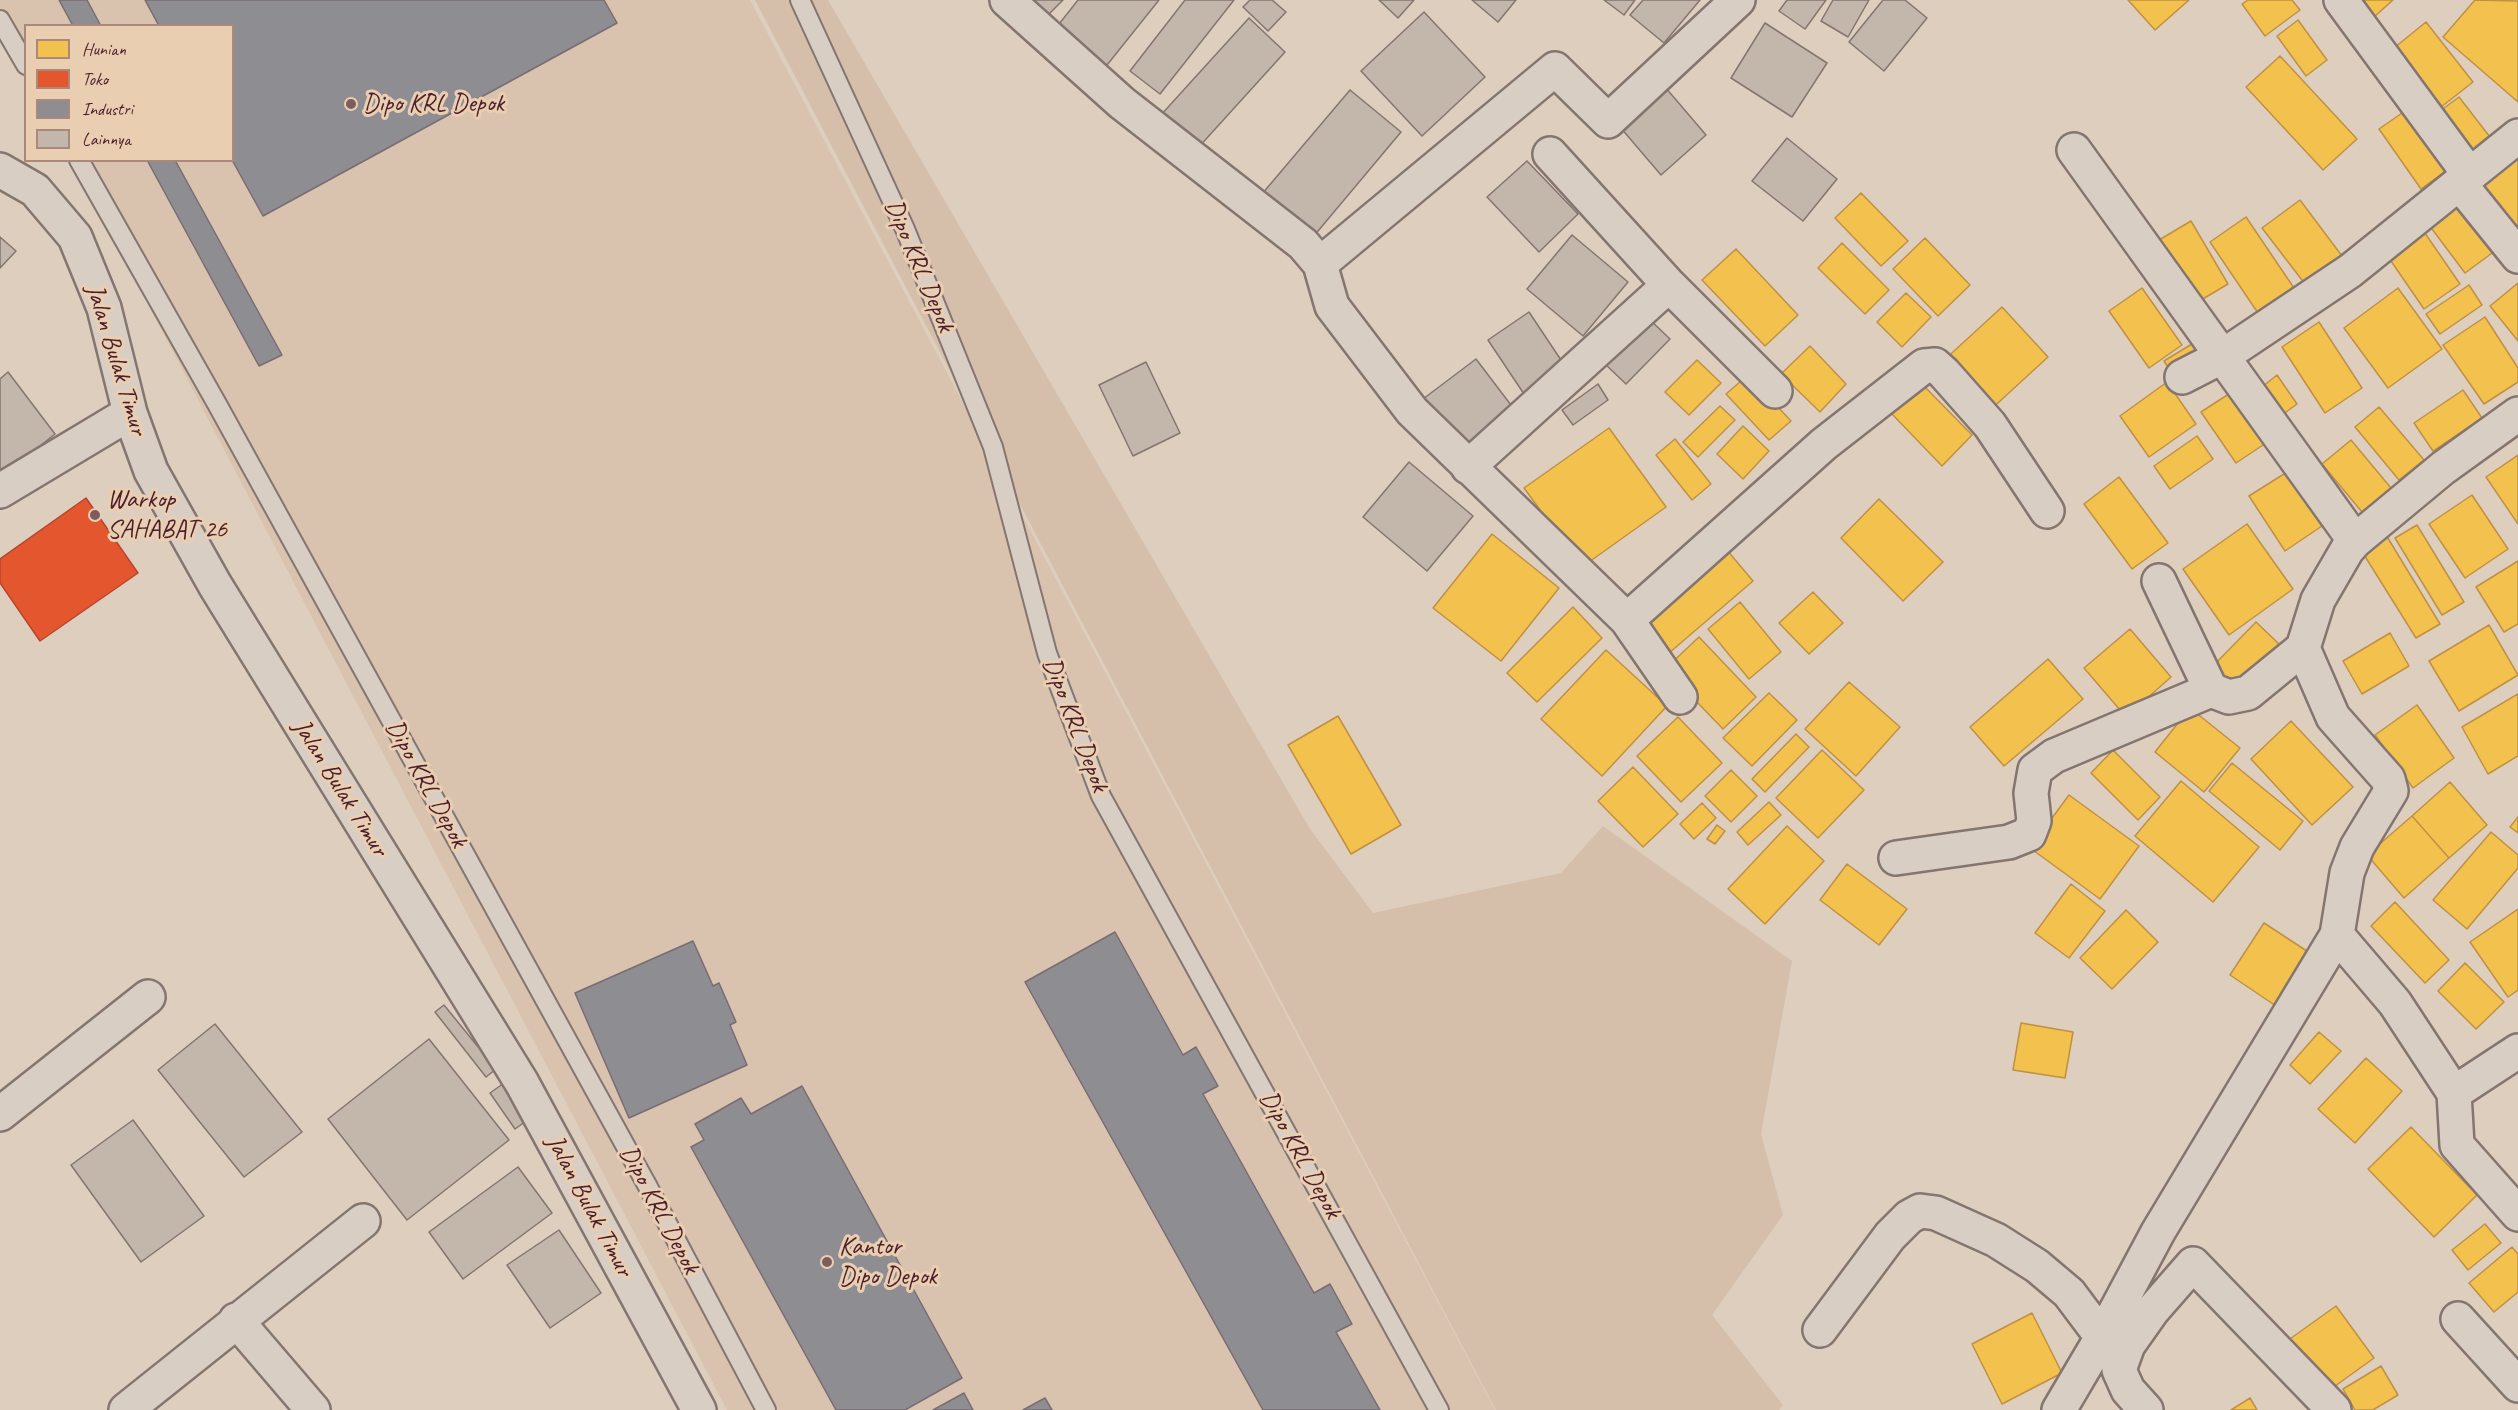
<!DOCTYPE html>
<style>
body{margin:0}
#map{position:relative;width:2518px;height:1410px;overflow:hidden;background:#ddcebe;font-family:Caveat,sans-serif}
canvas{display:block}
.legend{position:absolute;left:24px;top:24px;width:210px;height:138px;box-sizing:border-box;background:#eaceb1;border:2px solid #aa887b;margin:0;padding:8px 10px;list-style:none;font-size:18px;color:#4a1f2b}
.legend li{display:flex;align-items:center;gap:12px;height:30px}
.legend b{width:30px;border:2px solid #aa887b}
</style>
<div id="map">
<canvas width="2518" height="1410"></canvas>
<ul class="legend">
<li><b style="height:16px;background:#f2c14e"></b>Hunian</li>
<li><b style="height:16px;background:#e4572e"></b>Toko</li>
<li><b style="height:16px;background:#8d8d92"></b>Industri</li>
<li><b style="height:16px;background:#c3b6ab"></b>Lainnya</li>
</ul>
</div>
<script>
const ctx = document.querySelector('canvas').getContext('2d');
ctx.lineJoin = 'round';
function fillPath(path, color) {
  ctx.fillStyle = color;
  ctx.fill(path, 'evenodd');
}
function toPath(rows) {
  const path = new Path2D();
  for (const r of rows) {
    path.moveTo(r[0], r[1]);
    for (let i = 2; i < r.length; i += 2) path.lineTo(r[i], r[i + 1]);
  }
  return path;
}
function stroke(path, color, width, dash) {
  ctx.strokeStyle = color;
  ctx.lineWidth = width;
  ctx.lineCap = dash ? 'butt' : 'round';
  ctx.setLineDash(dash || []);
  ctx.stroke(path);
}
function write(font, color, halo, rows, align = 'center') {
  ctx.font = font + ' Caveat,sans-serif';
  ctx.lineWidth = 6;
  ctx.setLineDash([]);
  ctx.textBaseline = 'middle';
  ctx.strokeStyle = halo;
  ctx.fillStyle = color;
  for (const [text, x, y, turn = 0] of rows) {
    ctx.save();
    ctx.translate(x, y);
    ctx.rotate((+turn || 0) * Math.PI / 180);
    ctx.textAlign = isNaN(turn) ? turn : align;
    if (halo) ctx.strokeText(text, 0, 0);
    ctx.fillText(text, 0, 0);
    ctx.restore();
  }
}
const built = toPath([
 [0,0,750,0,1495,1410,727,1410,73,161,232,160,232,26,26,26,25,69,0,21]
]);
const green = toPath([
 [755,0,828,0,1310,829,1373,913,1561,873,1603,826,1792,961,1761,1134,1783,1215,1712,1315,1783,1405,1779,1410,1496,1410]
]);
const homes = toPath([
 [2128,0,2189,0,2155,30,2128,0],
 [2248,0,2292,0,2300,10,2265,36,2242,4,2248,0],
 [2359,0,2393,0,2374,17,2359,0],
 [2475,0,2518,1,2518,102,2443,37,2475,0],
 [2298,20,2327,60,2306,76,2277,36,2298,20],
 [2426,22,2473,82,2436,111,2389,52,2426,22],
 [2280,56,2357,139,2323,170,2246,87,2280,56],
 [2459,97,2493,141,2471,159,2436,114,2459,97],
 [2412,106,2454,165,2421,189,2379,129,2412,106],
 [2518,150,2518,225,2509,231,2473,181,2518,150],
 [1861,193,1908,241,1881,266,1835,218,1861,193],
 [2461,196,2499,248,2465,273,2426,221,2461,196],
 [2300,200,2342,256,2305,284,2262,228,2300,200],
 [2246,217,2296,291,2260,316,2210,242,2246,217],
 [2191,221,2228,284,2191,306,2154,243,2191,221],
 [2418,223,2460,284,2424,309,2382,248,2418,223],
 [1925,238,1970,285,1938,316,1893,269,1925,238],
 [1842,243,1889,290,1865,314,1818,268,1842,243],
 [1736,249,1798,315,1765,346,1702,280,1736,249],
 [2518,283,2518,341,2490,306,2518,283],
 [2469,285,2482,305,2440,334,2426,314,2469,285],
 [2142,288,2182,345,2149,368,2109,311,2142,288],
 [2398,288,2442,349,2388,388,2344,328,2398,288],
 [1906,293,1931,317,1902,347,1877,322,1906,293],
 [2002,307,2048,357,1987,413,1941,363,2002,307],
 [2485,317,2518,368,2518,382,2484,404,2443,345,2485,317],
 [2319,322,2362,388,2325,413,2282,347,2319,322],
 [2200,339,2209,353,2173,375,2164,361,2200,339],
 [1810,346,1846,384,1820,412,1781,374,1810,346],
 [1697,360,1721,383,1689,415,1665,392,1697,360],
 [1748,375,1791,421,1769,440,1726,394,1748,375],
 [2277,375,2297,404,2282,415,2262,387,2277,375],
 [2167,382,2196,424,2149,457,2120,416,2167,382],
 [1921,383,1972,435,1942,466,1891,413,1921,383],
 [2238,388,2272,439,2236,463,2201,412,2238,388],
 [2463,390,2482,418,2433,451,2414,423,2463,390],
 [1720,406,1735,420,1698,457,1683,442,1720,406],
 [2379,407,2424,460,2399,480,2355,427,2379,407],
 [1743,426,1769,451,1743,479,1717,454,1743,426],
 [1609,428,1666,507,1582,567,1524,488,1609,428],
 [2197,436,2213,459,2170,489,2154,466,2197,436],
 [1675,439,1711,484,1692,500,1656,455,1675,439],
 [2351,440,2391,488,2362,512,2322,464,2351,440],
 [2518,455,2518,524,2486,477,2518,455],
 [2287,472,2322,526,2285,551,2249,496,2287,472],
 [2119,477,2168,543,2132,569,2084,504,2119,477],
 [2472,495,2508,549,2465,578,2429,524,2472,495],
 [1879,499,1943,562,1903,601,1841,538,1879,499],
 [2247,524,2293,589,2229,635,2183,569,2247,524],
 [2417,525,2464,602,2442,615,2395,538,2417,525],
 [1492,534,1559,588,1501,661,1433,608,1492,534],
 [2386,535,2440,624,2416,638,2361,550,2386,535],
 [1721,543,1753,581,1669,653,1637,615,1721,543],
 [2518,561,2518,624,2504,632,2476,587,2518,561],
 [1813,592,1843,623,1809,654,1779,623,1813,592],
 [1740,602,1781,652,1749,679,1708,629,1740,602],
 [1573,607,1602,638,1537,702,1507,673,1573,607],
 [2256,622,2279,644,2235,689,2212,667,2256,622],
 [2489,625,2518,675,2459,711,2429,661,2489,625],
 [2130,629,2171,677,2126,717,2084,668,2130,629],
 [2390,633,2409,666,2362,694,2343,661,2390,633],
 [1699,637,1756,697,1723,729,1665,669,1699,637],
 [1606,650,1667,706,1602,776,1541,719,1606,650],
 [2048,659,2083,699,2004,766,1970,727,2048,659],
 [1849,682,1900,727,1856,776,1805,729,1849,682],
 [1769,693,1797,720,1752,766,1723,738,1769,693],
 [2518,694,2518,756,2488,774,2462,727,2518,694],
 [2417,705,2454,758,2413,788,2375,735,2417,705],
 [2190,708,2240,748,2204,792,2155,752,2190,708],
 [1338,716,1401,825,1351,854,1288,745,1338,716],
 [1678,717,1722,763,1681,802,1637,756,1678,717],
 [2291,721,2353,787,2312,825,2251,759,2291,721],
 [1796,734,1809,747,1765,792,1752,779,1796,734],
 [1822,750,1864,790,1818,838,1776,798,1822,750],
 [2113,750,2160,797,2138,820,2091,773,2113,750],
 [2232,763,2303,821,2280,850,2209,791,2232,763],
 [1633,767,1678,814,1643,847,1598,801,1633,767],
 [1731,770,1757,796,1731,822,1705,796,1731,770],
 [2181,781,2259,847,2213,902,2135,836,2181,781],
 [2450,782,2487,825,2449,858,2412,816,2450,782],
 [2069,795,2139,846,2100,899,2030,848,2069,795],
 [1769,802,1781,815,1748,845,1737,832,1769,802],
 [1702,803,1716,818,1694,839,1680,824,1702,803],
 [2412,816,2449,858,2404,898,2367,855,2412,816],
 [2518,817,2518,833,2510,827,2518,817],
 [1717,825,1725,831,1715,844,1707,839,1717,825],
 [1787,826,1824,861,1765,924,1728,889,1787,826],
 [2491,832,2518,855,2518,868,2467,929,2433,900,2491,832],
 [1847,864,1907,909,1879,945,1820,900,1847,864],
 [2071,884,2105,911,2069,958,2035,933,2071,884],
 [2395,902,2449,960,2425,983,2371,926,2395,902],
 [2518,909,2518,990,2508,997,2470,942,2518,909],
 [2126,910,2158,942,2112,989,2080,958,2126,910],
 [2264,923,2313,955,2279,1008,2230,975,2264,923],
 [2465,963,2504,1002,2476,1029,2438,991,2465,963],
 [2021,1023,2073,1032,2065,1078,2013,1070,2021,1023],
 [2319,1032,2341,1051,2310,1084,2290,1065,2319,1032],
 [2366,1058,2402,1091,2355,1143,2318,1109,2366,1058],
 [2411,1127,2477,1195,2434,1237,2368,1169,2411,1127],
 [2485,1224,2501,1243,2468,1270,2452,1250,2485,1224],
 [2512,1247,2518,1254,2518,1292,2494,1312,2469,1283,2512,1247],
 [2336,1306,2374,1358,2324,1394,2287,1341,2336,1306],
 [2032,1313,2062,1373,2002,1404,1972,1344,2032,1313],
 [2381,1366,2398,1395,2373,1410,2355,1410,2343,1389,2381,1366],
 [2250,1398,2257,1410,2231,1410,2250,1398]
]);
const shops = toPath([
 [86,498,138,573,40,641,0,583,0,559,86,498]
]);
const industry = toPath([
 [59,0,87,0,101,26,73,26,59,0],
 [145,0,604,0,617,23,263,216,232,160,232,26,159,26,145,0],
 [147,160,175,160,282,355,259,366,147,160],
 [1115,932,1183,1055,1196,1047,1218,1086,1203,1094,1314,1293,1330,1284,1352,1324,1336,1332,1380,1410,1263,1410,1025,982,1115,932],
 [693,941,713,986,719,983,736,1022,730,1025,747,1065,629,1118,575,993,693,941],
 [802,1086,962,1378,905,1410,836,1410,691,1147,704,1140,695,1124,741,1098,751,1114,802,1086],
 [964,1393,973,1410,933,1410,964,1393],
 [1045,1398,1052,1410,1023,1410,1045,1398]
]);
const building = toPath([
 [1025,0,1063,0,1044,19,1025,0],
 [1078,0,1159,0,1099,75,1052,33,1078,0],
 [1185,0,1234,0,1160,94,1130,71,1185,0],
 [1250,0,1272,0,1286,12,1268,31,1243,7,1250,0],
 [1379,0,1414,0,1398,18,1379,0],
 [1472,0,1516,0,1498,22,1472,0],
 [1604,0,1635,0,1624,15,1604,0],
 [1643,0,1700,0,1664,43,1630,15,1643,0],
 [1787,0,1826,0,1805,29,1779,11,1787,0],
 [1833,0,1869,0,1848,37,1821,21,1833,0],
 [1883,0,1905,0,1927,18,1884,71,1849,42,1883,0],
 [1424,12,1485,77,1422,136,1361,71,1424,12],
 [1249,18,1285,52,1197,149,1160,116,1249,18],
 [1765,23,1827,63,1792,117,1731,78,1765,23],
 [1665,87,1706,135,1661,175,1620,127,1665,87],
 [1350,90,1401,132,1313,237,1262,194,1350,90],
 [1787,138,1837,179,1803,221,1752,181,1787,138],
 [1527,161,1578,214,1539,252,1487,197,1527,161],
 [1572,235,1628,282,1583,336,1527,289,1572,235],
 [0,237,16,251,0,268,0,237],
 [1529,312,1569,372,1528,400,1488,340,1529,312],
 [1648,318,1670,339,1626,384,1604,363,1648,318],
 [1476,359,1514,409,1461,449,1423,399,1476,359],
 [1146,362,1180,433,1133,456,1099,385,1146,362],
 [8,372,55,434,0,478,0,379,8,372],
 [1598,384,1608,400,1573,425,1562,410,1598,384],
 [1409,462,1473,516,1427,571,1363,517,1409,462],
 [444,1005,496,1069,486,1077,435,1012,444,1005],
 [215,1024,302,1132,244,1177,158,1070,215,1024],
 [429,1039,509,1140,407,1220,328,1119,429,1039],
 [504,1083,529,1119,515,1129,490,1093,504,1083],
 [133,1120,204,1216,141,1262,71,1165,133,1120],
 [518,1167,552,1213,463,1279,429,1232,518,1167],
 [559,1230,601,1293,550,1328,507,1265,559,1230]
]);
const lane = toPath([
 [800,0,905,229,993,447,1047,653,1101,796,1439,1410],
 [0,20,26,65],
 [79,160,217,404,647,1185,766,1410]
]);
const street = toPath([
 [1007,0,1122,103,1303,244,1320,264,1332,306,1412,411,1627,620,1680,697],
 [2341,0,2469,174],
 [2074,150,2355,541],
 [1550,154,1669,285,1775,391],
 [0,170,35,190,75,237,104,308,130,413,151,471,215,585,522,1083,699,1410],
 [2460,184,2518,256],
 [1320,264,1555,69,1608,121,1738,0],
 [2182,377,2223,356,2350,271,2518,136],
 [1468,467,1669,285],
 [0,491,130,413],
 [2159,581,2211,690],
 [1627,620,1824,444,1924,366,1935,365,1944,373,1990,425,2047,511],
 [1896,858,2009,842,2029,834,2034,821,2031,793,2035,770,2054,756,2211,690,2229,697,2248,693,2303,648],
 [2337,935,2395,1003,2454,1093,2457,1145,2518,1214],
 [2454,1093,2518,1051],
 [0,1114,148,997],
 [2458,1319,2518,1385],
 [236,1320,313,1410],
 [1820,1330,1890,1236,1909,1217,1920,1211,1936,1213,1996,1240,2037,1266,2069,1293,2102,1337],
 [126,1410,363,1221],
 [2059,1410,2102,1337,2158,1232,2337,935,2347,873,2357,847,2391,791,2388,779,2333,717,2303,648,2318,600,2347,550,2355,541,2443,468,2518,414],
 [2146,1410,2128,1390,2119,1370,2128,1345,2152,1311,2193,1264,2334,1410]
]);
const markers = [
 [351,104,6,"#7d5c5e"],
 [95,515,6,"#7d5c5e"],
 [827,1262,6,"#7d5c5e"]
];
const poiNames = [
 ["Dipo KRL Depok",363,104],
 ["Warkop",107,500],
 ["SAHABAT 26",107,530],
 ["Kantor",839,1247],
 ["Dipo Depok",839,1277]
];
const streetNames = [
 ["Dipo KRL Depok",919,266,67],
 ["Jalan Bulak Timur",116,360,73],
 ["Dipo KRL Depok",1075,725,69],
 ["Dipo KRL Depok",426,784,61],
 ["Jalan Bulak Timur",340,788,58],
 ["Dipo KRL Depok",1300,1155,61],
 ["Jalan Bulak Timur",589,1206,62],
 ["Dipo KRL Depok",659,1210,62]
];
fillPath(built, '#d9c3ae');
fillPath(green, '#d5bfab');
fillPath(homes, '#f2c14e');
stroke(homes, '#c09044', 1.5);
fillPath(shops, '#e4572e');
stroke(shops, '#b6462d', 1.5);
fillPath(industry, '#8d8d92');
stroke(industry, '#796c73', 1.5);
fillPath(building, '#c3b6ab');
stroke(building, '#847570', 1.5);
stroke(lane, '#847570', 22);
stroke(street, '#847570', 38);
stroke(lane, '#d8cec3', 18);
stroke(street, '#d8cec3', 33);
for (const [x, y, r, color] of markers) {
  const dot = new Path2D();
  dot.arc(x, y, r, 0, 2 * Math.PI);
  ctx.fillStyle = color;
  ctx.fill(dot);
  stroke(dot, '#eaceb1', 2);
}
write('26px', '#4a1f2b', '#eaceb1', poiNames, 'left');
write('26px', '#4a1f2b', '#eaceb1', streetNames);
</script>
